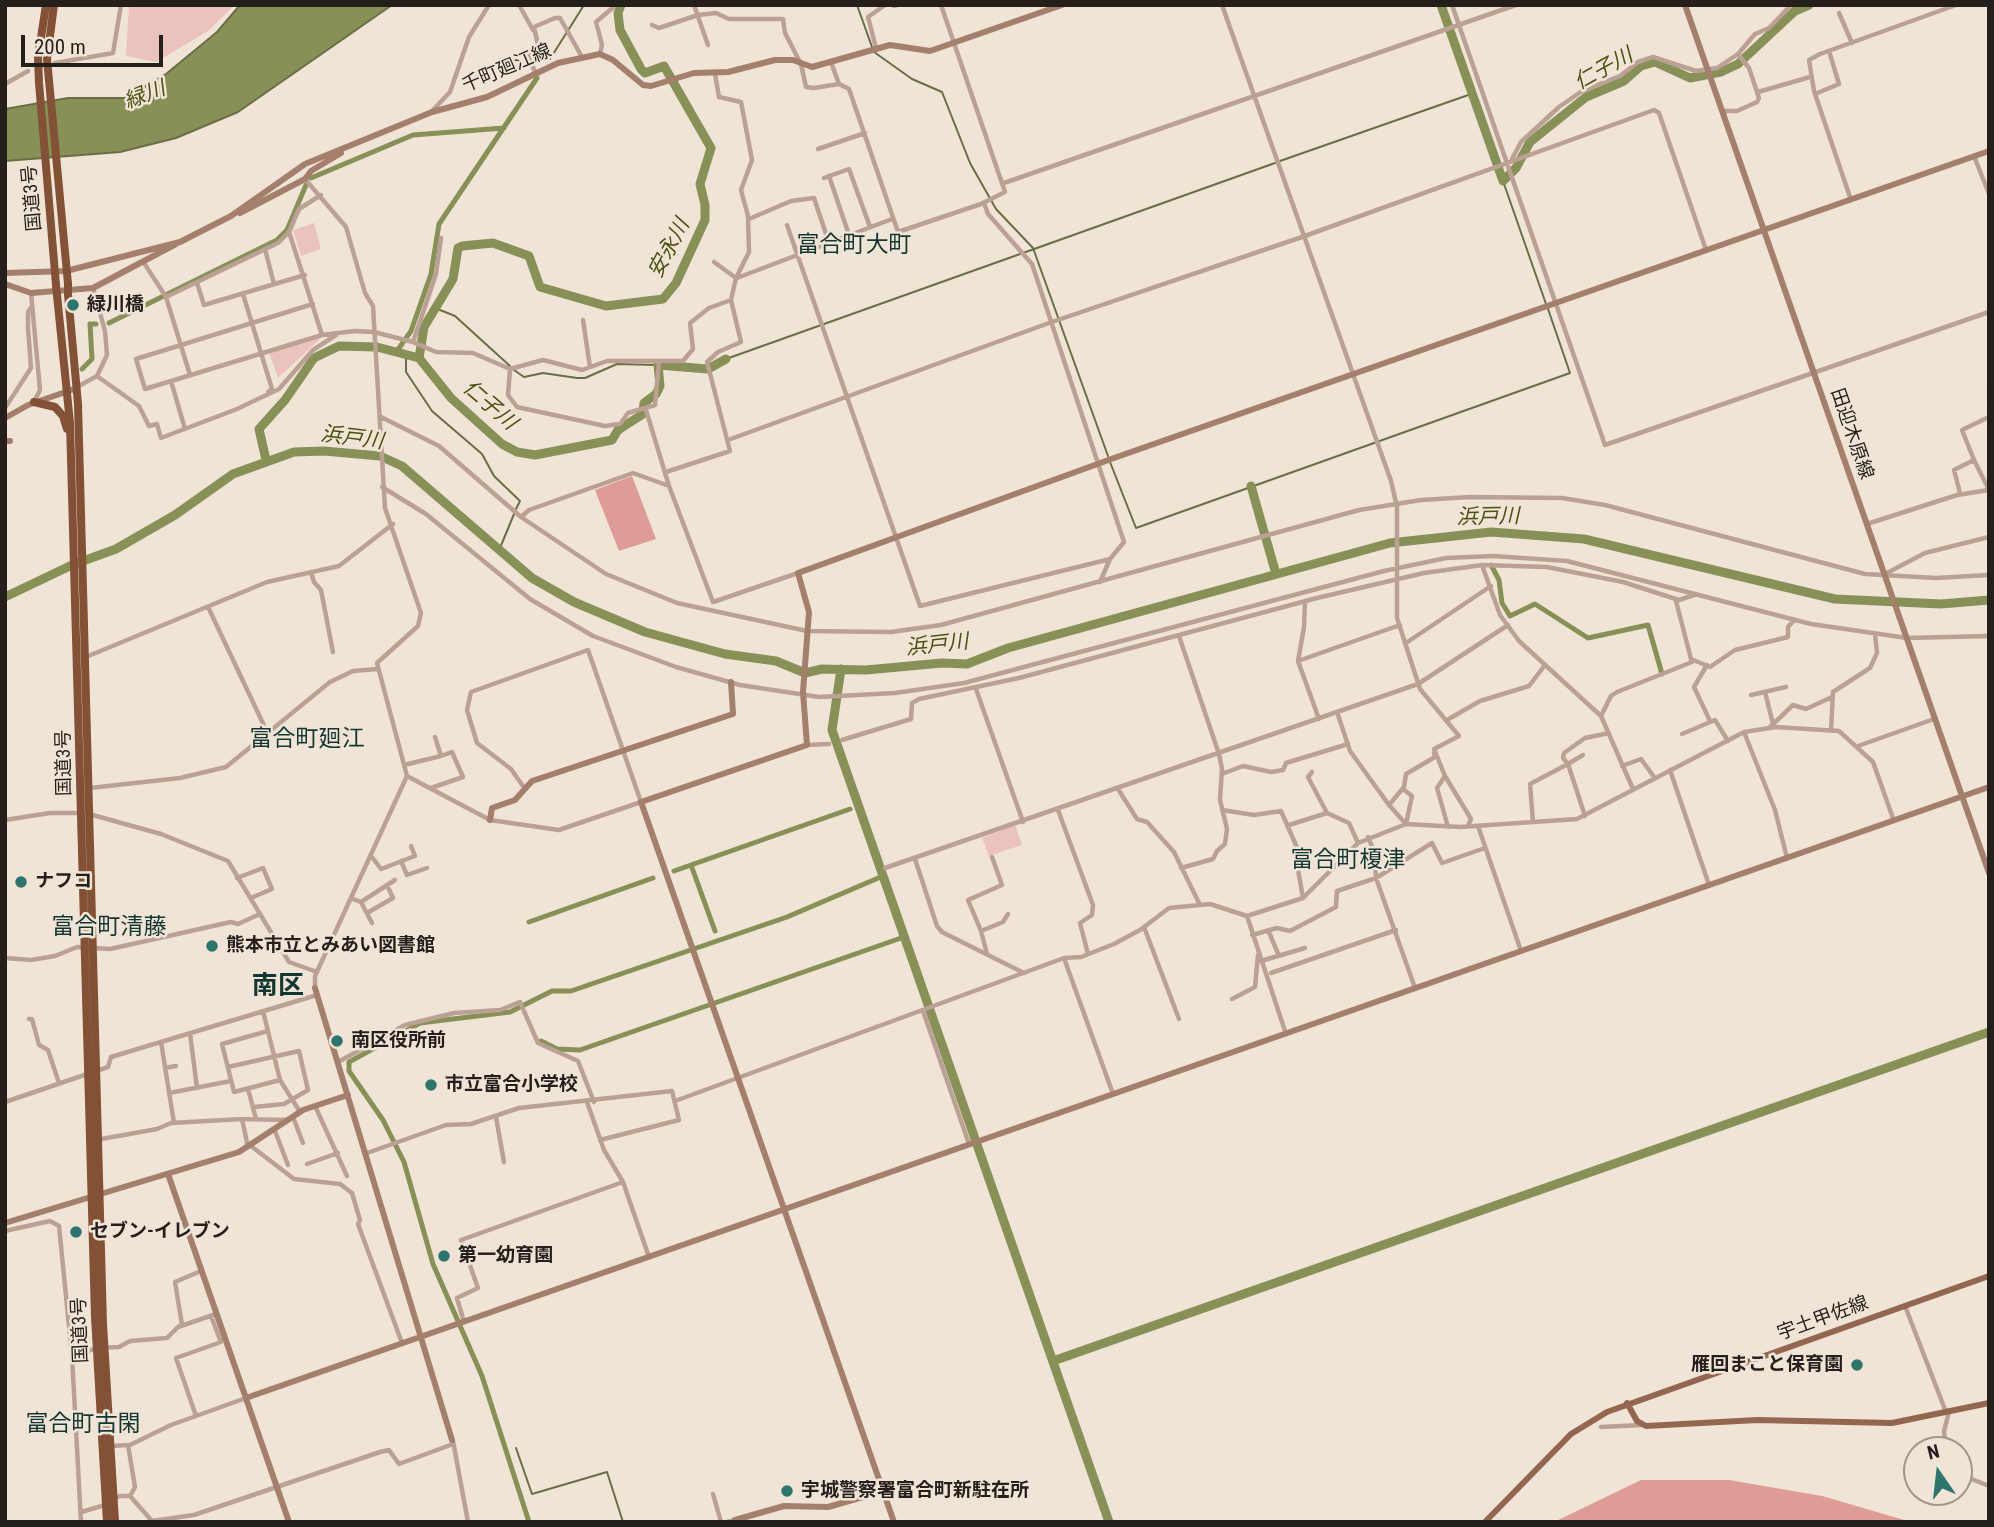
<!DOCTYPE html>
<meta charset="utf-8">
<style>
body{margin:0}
#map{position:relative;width:1994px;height:1527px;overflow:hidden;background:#f0e4d7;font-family:"Roboto Condensed",sans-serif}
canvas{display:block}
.frame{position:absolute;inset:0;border:7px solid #241f1b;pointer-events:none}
.north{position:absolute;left:1903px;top:1436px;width:70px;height:70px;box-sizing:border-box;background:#f0e4d7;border:2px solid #9e958c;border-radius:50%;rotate:346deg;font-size:19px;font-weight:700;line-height:28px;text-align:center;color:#241f1b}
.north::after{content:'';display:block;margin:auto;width:24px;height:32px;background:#2e756b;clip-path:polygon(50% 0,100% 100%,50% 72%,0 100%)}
.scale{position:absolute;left:21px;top:35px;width:142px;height:32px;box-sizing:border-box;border:4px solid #241f1b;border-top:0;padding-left:9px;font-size:21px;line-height:24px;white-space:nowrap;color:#241f1b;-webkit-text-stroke:5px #f0e4d7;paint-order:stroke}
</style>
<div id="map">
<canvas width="1994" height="1527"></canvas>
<div class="frame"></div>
<div class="north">N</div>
<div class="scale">200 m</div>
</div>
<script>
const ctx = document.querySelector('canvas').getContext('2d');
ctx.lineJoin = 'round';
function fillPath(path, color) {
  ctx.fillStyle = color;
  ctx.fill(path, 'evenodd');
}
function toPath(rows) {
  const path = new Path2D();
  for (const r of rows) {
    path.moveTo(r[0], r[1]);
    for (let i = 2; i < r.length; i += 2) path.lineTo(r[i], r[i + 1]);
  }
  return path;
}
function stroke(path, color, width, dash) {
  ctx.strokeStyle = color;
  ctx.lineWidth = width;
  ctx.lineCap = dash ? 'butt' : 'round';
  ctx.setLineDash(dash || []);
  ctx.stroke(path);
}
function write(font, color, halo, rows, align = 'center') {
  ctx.font = font + ' "Roboto Condensed","Noto Sans JP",sans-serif';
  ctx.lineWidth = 5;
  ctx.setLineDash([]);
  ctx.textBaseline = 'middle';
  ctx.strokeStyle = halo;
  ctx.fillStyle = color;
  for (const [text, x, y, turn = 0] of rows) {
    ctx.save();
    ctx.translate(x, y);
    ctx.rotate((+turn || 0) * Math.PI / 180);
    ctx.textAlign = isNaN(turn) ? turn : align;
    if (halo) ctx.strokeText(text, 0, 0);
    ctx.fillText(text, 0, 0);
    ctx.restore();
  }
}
const green = toPath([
 [129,5,235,5,208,31,156,62,126,56],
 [314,223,321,249,301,256,293,230],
 [323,336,278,378,269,352],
 [1015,825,1022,845,989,856,982,838]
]);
const forest = toPath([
 [632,476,656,539,619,551,595,490],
 [1641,1480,1729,1480,1822,1496,1911,1522,1554,1522]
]);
const water = toPath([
 [240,5,392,5,238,112,176,138,120,152,5,161,5,109,68,98,124,98,166,74,217,32,240,5]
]);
const stream = toPath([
 [857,5,872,47],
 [874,52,912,79,942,92,970,163,996,209,1033,248,1108,456],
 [550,59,584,5],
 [1280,161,1474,93],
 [1503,181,1546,304],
 [435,308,455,316,510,366],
 [406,353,406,372,432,411,482,454,494,476,520,501,516,509],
 [726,359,1275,163],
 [514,370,524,377,543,373,577,378,585,378,617,364,656,365],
 [1110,462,1136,528,1570,373,1548,309],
 [500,548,514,514],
 [516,1448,532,1494,607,1472,623,1522]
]);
const canal = toPath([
 [311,178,413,135,504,128],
 [109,323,277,240,287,230,306,185],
 [397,351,411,331,431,274,439,224,537,78],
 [82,369,92,359,90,324,96,324],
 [1491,565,1499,580,1502,603,1510,616,1535,604,1588,638,1648,625,1662,674],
 [691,865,715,931],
 [674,871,850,809],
 [529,922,653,878],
 [541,1041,557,1049,580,1050,904,937],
 [529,1522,482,1376,433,1264,404,1162,383,1120,349,1071,349,1062,420,1023,510,1012,552,991,571,991,787,917,883,876]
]);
const river = toPath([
 [1441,5,1503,181,1516,168,1530,142,1586,97,1624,81,1641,66,1655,62,1690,78,1721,72,1738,64,1795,11,1809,5],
 [419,358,424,327,453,279,458,248,462,246,493,243,529,256,540,287,606,306,663,299,676,283,705,220,705,205,700,184,711,148,664,66,645,73,641,69,620,30,618,13,621,5],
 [266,460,259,429,285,400,314,358,339,346,377,347,419,358,451,398,502,444,517,452,535,455,612,440,618,430,643,414,644,403,656,394,660,386,658,365,708,369,726,359],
 [1251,486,1276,574],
 [5,597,72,565,116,549,175,515,233,474,294,452,324,451,380,456,402,466,532,578,574,602,645,632,725,654,776,661,805,673,822,669,866,670,942,663,967,664,1008,648,1390,543,1491,532,1584,539,1835,599,1941,604,1989,600],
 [841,669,832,730,1109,1522],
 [1053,1361,1989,1032]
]);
const street = toPath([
 [519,5,533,30],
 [694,5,708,45],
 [1222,5,1391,481,1397,507,1397,618,1420,689,1459,736,1434,749,1445,776,1437,788,1448,827],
 [1452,5,1605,445,1989,312],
 [894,6,897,5],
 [1839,13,1852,43],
 [652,25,659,28,698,15,716,13,729,19,783,19,785,33,801,64,806,87,814,88,839,84],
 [876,48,868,17,885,5],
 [600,54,602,45,596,22,616,5],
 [831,62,839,84,849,89,898,232,981,204,1005,192,941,5],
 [55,63,113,53,121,5],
 [535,72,528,56,538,45,534,27,555,18,560,18,582,57],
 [5,84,28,71],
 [1758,92,1810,77],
 [1815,94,1839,84,1829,51],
 [432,111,450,92,469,37,489,5],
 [1722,111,1737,111,1757,102,1759,98,1749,68,1738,54],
 [818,149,865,133],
 [1974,156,1989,194],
 [1512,159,1521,142,1559,107,1582,91,1620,76,1638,62,1653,57,1696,71,1717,68,1738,54,1755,34,1769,28,1791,5],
 [829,176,849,235],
 [824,178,849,169,870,227],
 [305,179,346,227,365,293,373,306,385,508,421,613,418,626,377,663,407,776,315,976,315,988],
 [1004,183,1516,5],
 [1851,200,1814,91,1809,60,1820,54,1956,5],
 [984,203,988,214,1032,264,1124,542,1110,559,1100,582],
 [749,219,791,201,814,198,829,243],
 [787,225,920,606,1110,559],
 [289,232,322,335],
 [265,249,274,284],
 [714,262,736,278],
 [144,263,166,297,190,375],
 [737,278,892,219],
 [197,283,204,305,305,275],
 [31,293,40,390,34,402],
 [243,294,272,389,268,392],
 [166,297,278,243,289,232,299,209,321,195],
 [313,304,136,359,145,389,322,335,355,331,374,332,413,342,436,352,473,353,510,369,543,360,582,370,607,361,683,361,693,349,690,323,709,308,731,300],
 [583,320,590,367],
 [413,342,436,274,441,238],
 [510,369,508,395,517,407,605,426,620,424,628,413,655,405,659,362],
 [97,376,139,406,149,426,157,424,161,438,237,409,279,389,313,350,336,335],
 [171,381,185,429],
 [77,387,97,376,107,355,105,331,93,288],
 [1989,390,1989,394],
 [5,408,31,368,28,328,28,312,32,306],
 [646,410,669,486,713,602,798,573],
 [381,417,439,446,521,517,606,574,677,603,807,631,891,632,941,625,1359,510,1421,500,1470,497,1562,498,1605,505,1865,574,1936,578,1989,575],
 [728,440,1049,323,1302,237,1654,110,1659,113,1706,250],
 [1974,460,1989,490],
 [666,472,730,451,707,362,718,352,741,342,731,300,736,278,749,252,748,216,741,190,752,160,741,102,719,97,715,74],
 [382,487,426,514,530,599,593,636,676,667,740,685,819,697,895,693,964,683,1384,571,1446,558,1493,556,1567,561,1811,624,1907,638,1989,636],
 [1958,495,1960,493,1954,470,1974,460,1962,430,1989,417],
 [521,517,529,510,633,473,669,486],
 [1867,524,1957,495,1989,490],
 [1482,565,1500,615,1519,641,1601,716,1633,789],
 [311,572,314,582,321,590,333,652],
 [1885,574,1925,553,1989,537],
 [1305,601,1304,627,1298,661,1400,625],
 [209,609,268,734],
 [1179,636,1219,754,1222,769,1220,800,1227,829,1225,844,1217,851,1213,859,1181,868],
 [1406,643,1491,586],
 [86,657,267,582,339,566,393,524],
 [1691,659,1710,667,1735,650,1788,637,1788,627,1794,620],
 [1691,659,1676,601,1697,594],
 [1298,661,1319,719],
 [1707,665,1694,687,1710,721],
 [976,689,1023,822],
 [1765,692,1773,724],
 [1751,695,1786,687],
 [1337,712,1350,751,1389,805,1406,824],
 [1601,716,1611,696,1617,692,1692,662,1691,660],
 [1447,720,1480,701,1529,686,1545,665],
 [1770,727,1793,705,1806,709,1832,697],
 [1831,730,1833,692,1870,668,1877,653,1875,634],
 [1744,732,1775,810,1787,858],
 [1682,734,1715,720,1728,741],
 [842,740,911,719,912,703,919,699,1019,678,1317,598,1424,573,1482,565,1547,567,1623,582,1679,600],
 [807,745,829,744],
 [1858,746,1934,719],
 [1583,755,1568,764,1563,758,1564,753,1585,738,1609,733],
 [404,765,441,756],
 [1622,766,1641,759,1654,777],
 [1670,770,1709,885],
 [1312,772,1308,777,1327,813,1349,823,1358,843],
 [1222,774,1243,766,1271,772,1283,770,1286,763,1348,744],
 [407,776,490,820,559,830,641,802,588,650,471,692,467,710,477,743,511,769,525,789],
 [1445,776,1471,819,1468,826],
 [90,788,180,778,226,767,330,682,353,671,377,669],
 [431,788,463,777,452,752,441,756,435,737],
 [1118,789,1137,819,1147,822,1174,852,1199,903],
 [1403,789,1412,796,1406,824],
 [1389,805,1404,787,1406,774,1435,757,1434,753],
 [1058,810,1093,905,1092,915,1080,923,1088,954],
 [1222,810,1254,815,1281,811,1302,859,1297,864,1303,898],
 [89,814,161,834,228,861,289,962,317,972],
 [5,820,50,813,80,813],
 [1533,822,1530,784,1568,764,1585,816],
 [1289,825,1327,813],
 [1478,826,1521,951],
 [1368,837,1374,851,1376,878,1415,988],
 [372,857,381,869,415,856,411,846],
 [915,859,937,926,942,932,1024,973],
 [401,861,407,875,427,868],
 [885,868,1418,684,1508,625],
 [237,878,263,868,272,889,251,898],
 [353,899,361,902,372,923],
 [361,902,395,880],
 [367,913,393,898,387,885],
 [1247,916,1286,1034],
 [1144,927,1179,1019],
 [1268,930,1279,956],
 [981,931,968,900,1002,885,992,857],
 [1252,935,1277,928,1290,931,1336,907,1337,891,1376,878,1432,843,1442,863,1485,848],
 [987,954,981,931,1003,922,1008,914],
 [5,958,31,960,55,956,77,947,110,949,231,922,238,924,260,914],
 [1064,958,1113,1094],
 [1261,961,1305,948],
 [1271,973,1396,930],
 [1232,999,1255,987,1258,955],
 [263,1011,280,1080,300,1112],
 [923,1011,969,1144],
 [29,1019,32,1019,39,1045,48,1050,59,1083],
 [268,1031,222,1044,234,1092,280,1080],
 [190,1033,197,1088],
 [161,1042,174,1123],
 [338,1062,405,1025,454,1013,500,1010,520,1002,538,1043,578,1061,594,1102],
 [228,1067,299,1051,308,1090,284,1104,254,1107],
 [165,1068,176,1066],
 [248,1089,256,1119],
 [169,1093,231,1081],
 [675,1101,1064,958,1081,957,1114,944,1140,930,1169,908,1210,904,1247,916,1303,898,1358,843,1406,824,1460,827,1577,819,1744,732,1776,727,1839,731,1873,762,1894,821],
 [5,1102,108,1067,111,1057,317,995],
 [587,1102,604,1150,623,1182,649,1257],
 [315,1106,347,1176],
 [293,1117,303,1143],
 [496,1117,504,1162],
 [242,1119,248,1147],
 [275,1131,288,1165],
 [96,1140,157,1129,171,1123,242,1119,288,1120],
 [251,1146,294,1179,340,1184,352,1193,360,1220,358,1224,402,1343],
 [367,1153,446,1125,471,1124,519,1108,672,1091,679,1120,600,1140],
 [307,1164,338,1153],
 [5,1231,50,1221,59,1226,72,1356,81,1522],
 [1905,1306,1946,1412],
 [464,1322,457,1298,478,1288,461,1240,623,1182],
 [182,1325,175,1282,201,1271],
 [72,1356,97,1348,119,1347,130,1341,167,1338,178,1327,216,1314],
 [196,1416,176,1358,221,1342,211,1316],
 [1601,1427,1642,1425],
 [453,1441,468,1522],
 [128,1445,135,1487,130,1496],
 [110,1446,130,1445,171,1425,246,1398],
 [1946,1450,1944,1431,1949,1412],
 [1959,1474,1989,1486],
 [713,1494,721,1522],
 [112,1501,119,1496,130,1496,152,1521,194,1515,380,1452,389,1450,399,1464,453,1444],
 [81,1512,105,1505],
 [727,1522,735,1520]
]);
const secondary = toPath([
 [1685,5,1989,873],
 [240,213,305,179,311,171,341,153],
 [5,273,66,271,180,242,231,216,305,164,432,112,487,97,558,63,600,54,613,60,643,85,651,86,694,73,728,72,775,60,793,60,812,67,890,45,930,51,1062,5],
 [5,284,31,293,93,288,176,244],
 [5,418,28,405,77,388],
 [5,441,10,441],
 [490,820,492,808,515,800,532,781,733,714,731,682],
 [315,988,452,1440],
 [168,1174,289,1522],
 [5,1223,239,1152,303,1110,348,1095],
 [246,1398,1989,787],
 [735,1520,784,1506,828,1507,884,1491],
 [894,1522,641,802,807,745,803,692,809,612,798,573,1114,458,1989,151]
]);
const primary = toPath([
 [1627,1403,1637,1421,1646,1426,1757,1420,1892,1423,1989,1403],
 [1485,1522,1571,1434,1607,1412,1989,1276]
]);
const highway = toPath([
 [46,5,38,57,39,83,56,285],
 [54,5,47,59,68,284],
 [68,294,78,404,103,1324,115,1522],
 [57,295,70,423,95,1317,107,1522],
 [34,402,55,407,63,416,67,429]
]);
const highwayBridge = toPath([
 [68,284,68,294],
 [56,285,57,295]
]);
const markers = [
 [73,305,7,"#2e756b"],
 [21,882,7,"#2e756b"],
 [212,946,7,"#2e756b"],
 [337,1041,7,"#2e756b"],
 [431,1085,7,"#2e756b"],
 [76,1232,7,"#2e756b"],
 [444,1256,7,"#2e756b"],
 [1857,1365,7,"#2e756b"],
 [787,1491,7,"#2e756b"]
];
const streetNames = [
 ["千町廻江線",507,69,-23],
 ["国道3号",33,198,-95],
 ["田迎木原線",1851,434,71],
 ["国道3号",65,763,-91],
 ["宇土甲佐線",1823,1319,-20],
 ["国道3号",81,1330,-92]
];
const poiNames = [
 ["緑川橋",87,305],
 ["ナフコ",35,882],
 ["熊本市立とみあい図書館",226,946],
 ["南区役所前",351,1041],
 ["市立富合小学校",445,1085],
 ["セブン-イレブン",90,1232],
 ["第一幼育園",458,1256],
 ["雁回まこと保育園",1843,1365,"right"],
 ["宇城警察署富合町新駐在所",801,1491]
];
const waterNames = [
 ["仁子川",1604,70,-29],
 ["緑川",145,96,-21],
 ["安永川",670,249,-62],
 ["仁子川",489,406,41],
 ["浜戸川",352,439,7],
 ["浜戸川",1488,518,-1],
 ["浜戸川",937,646,-6]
];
const quarterNames = [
 ["富合町大町",854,246],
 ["富合町廻江",307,740],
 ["富合町榎津",1348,861],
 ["富合町清藤",109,928],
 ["富合町古閑",83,1425]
];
const districtNames = [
 ["南区",278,987]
];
fillPath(green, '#ebc2bd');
fillPath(forest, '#dd9c95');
fillPath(water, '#879057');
stroke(water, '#696e45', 2);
stroke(stream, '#696e45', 2);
stroke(canal, '#879057', 5);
stroke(river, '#879057', 9);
stroke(street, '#baa194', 4.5);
stroke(secondary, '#a37f6c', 6);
stroke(primary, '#92664f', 6);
stroke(highway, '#835135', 8);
stroke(highwayBridge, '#835135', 8);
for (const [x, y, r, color] of markers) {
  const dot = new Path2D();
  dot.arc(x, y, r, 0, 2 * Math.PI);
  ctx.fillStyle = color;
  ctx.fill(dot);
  stroke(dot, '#f0e4d7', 2.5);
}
write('19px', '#241f1b', '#f0e4d7', streetNames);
write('bold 19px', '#241f1b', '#f0e4d7', poiNames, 'left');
write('italic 21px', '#4a520f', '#f0e4d7', waterNames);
write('23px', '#143631', '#f0e4d7', quarterNames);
write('bold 26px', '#143631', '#f0e4d7', districtNames);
</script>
